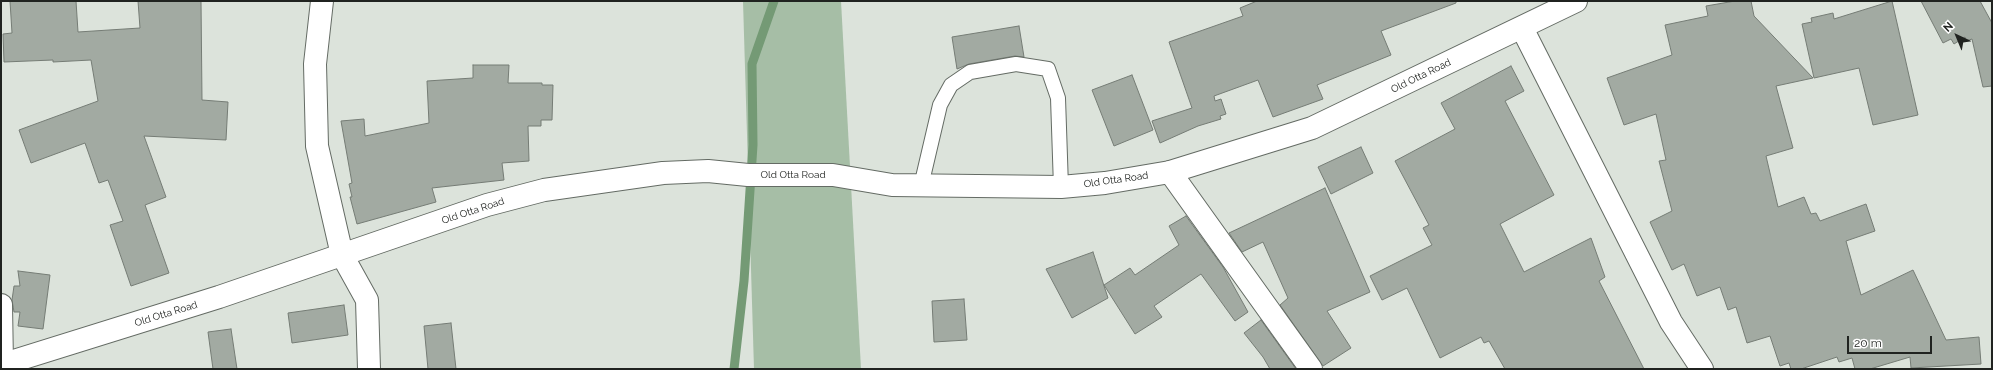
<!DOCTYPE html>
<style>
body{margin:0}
#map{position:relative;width:1993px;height:370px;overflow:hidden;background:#dce3db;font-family:Raleway,sans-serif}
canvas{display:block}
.frame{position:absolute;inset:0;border:2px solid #202320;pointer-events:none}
.north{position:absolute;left:1937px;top:16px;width:40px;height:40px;-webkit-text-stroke:3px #fff;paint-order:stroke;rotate:316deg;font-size:11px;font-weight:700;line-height:16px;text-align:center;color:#202320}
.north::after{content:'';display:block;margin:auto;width:14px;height:18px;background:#202320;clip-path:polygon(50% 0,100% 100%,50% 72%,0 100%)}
.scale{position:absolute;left:1847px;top:336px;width:85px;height:18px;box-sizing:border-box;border:2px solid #202320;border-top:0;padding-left:5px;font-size:12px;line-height:14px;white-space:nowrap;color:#202320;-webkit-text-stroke:3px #fff;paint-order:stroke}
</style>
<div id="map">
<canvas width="1993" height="370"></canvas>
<div class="frame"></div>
<div class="north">N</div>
<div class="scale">20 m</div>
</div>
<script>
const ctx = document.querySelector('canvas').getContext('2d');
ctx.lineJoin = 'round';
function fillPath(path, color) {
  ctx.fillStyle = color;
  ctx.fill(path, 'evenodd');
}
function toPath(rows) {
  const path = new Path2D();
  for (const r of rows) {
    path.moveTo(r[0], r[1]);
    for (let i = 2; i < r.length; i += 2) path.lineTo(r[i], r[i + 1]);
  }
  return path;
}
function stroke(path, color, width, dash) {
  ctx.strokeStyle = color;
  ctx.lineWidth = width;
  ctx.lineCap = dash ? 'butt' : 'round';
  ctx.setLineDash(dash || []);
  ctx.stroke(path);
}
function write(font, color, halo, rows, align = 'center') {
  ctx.font = font + ' Raleway,sans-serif';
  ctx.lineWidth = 3.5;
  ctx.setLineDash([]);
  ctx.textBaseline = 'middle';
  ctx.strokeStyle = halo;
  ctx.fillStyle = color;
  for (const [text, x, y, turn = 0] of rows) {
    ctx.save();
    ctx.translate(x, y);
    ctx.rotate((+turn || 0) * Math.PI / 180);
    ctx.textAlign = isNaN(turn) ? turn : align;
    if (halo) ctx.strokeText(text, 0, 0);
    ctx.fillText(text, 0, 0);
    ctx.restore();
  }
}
const green = toPath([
 [743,1,841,1,861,369,754,369]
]);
const stream = toPath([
 [734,369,744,281,753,145,752,64,774,1]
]);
const building = toPath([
 [10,1,76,1,78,32,140,28,138,1,201,1,202,100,228,102,226,140,144,136,166,197,145,205,169,273,131,286,110,225,123,221,108,180,99,183,85,143,31,163,19,130,98,101,91,60,53,62,53,60,4,62,3,34,12,33,10,1],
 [1257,1,1456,1,1456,3,1381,31,1391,55,1317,85,1323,99,1273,117,1258,80,1214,96,1215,101,1221,99,1226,114,1220,116,1221,119,1198,126,1160,143,1152,121,1192,108,1169,42,1243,16,1240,8,1257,1],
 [1735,1,1751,1,1754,16,1813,78,1776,86,1793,148,1766,156,1778,207,1804,197,1811,214,1816,213,1820,221,1866,204,1875,231,1846,241,1861,295,1913,270,1946,340,1979,337,1981,364,1911,368,1910,357,1870,369,1855,369,1852,358,1839,362,1837,357,1801,369,1791,369,1789,363,1780,366,1770,336,1747,343,1736,307,1728,310,1720,287,1697,296,1684,264,1672,270,1650,222,1672,211,1659,161,1666,160,1656,114,1624,125,1607,78,1672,55,1665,25,1708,16,1706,6,1735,1],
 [1892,1,1918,115,1873,125,1859,68,1814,78,1802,24,1812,22,1811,18,1833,13,1834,19,1892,1],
 [1921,1,1980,1,1992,23,1992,86,1983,87,1972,39,1966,41,1965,37,1954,44,1951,39,1943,43,1921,1],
 [1019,26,1024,57,1015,56,969,64,957,69,952,37,1019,26],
 [473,65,509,65,508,83,542,83,542,85,553,85,552,120,541,120,541,126,528,126,529,161,502,163,504,180,432,188,436,202,357,224,350,197,352,197,349,184,352,183,341,121,364,119,365,136,429,123,427,81,473,78,473,65],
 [1511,66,1524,91,1505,101,1554,195,1500,224,1524,272,1591,238,1605,277,1599,281,1644,369,1505,369,1489,341,1484,343,1481,337,1440,358,1407,288,1382,300,1370,276,1432,245,1423,228,1429,225,1395,161,1455,129,1441,103,1511,66],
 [1132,75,1153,130,1114,146,1092,90,1132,75],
 [1361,147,1373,173,1331,194,1318,167,1361,147],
 [1325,188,1370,292,1327,311,1351,348,1323,366,1280,305,1288,298,1263,242,1242,252,1229,233,1325,188],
 [1186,216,1223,267,1248,312,1235,321,1201,274,1154,306,1162,317,1135,334,1104,285,1130,268,1135,275,1179,245,1169,226,1186,216],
 [1093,252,1108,298,1072,318,1046,269,1093,252],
 [18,271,50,275,43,329,18,326,20,312,14,312,12,300,14,286,20,286,18,271],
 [964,299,967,340,934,342,932,301,964,299],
 [344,305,348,335,292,343,288,313,344,305],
 [1261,320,1296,369,1270,369,1263,357,1244,333,1261,320],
 [451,323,456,369,428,369,424,326,451,323],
 [231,329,237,369,213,369,208,332,231,329]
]);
const service = toPath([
 [921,186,940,105,951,85,970,72,1016,64,1048,69,1058,98,1061,187]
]);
const minor = toPath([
 [322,1,315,64,317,146,342,255,367,300,369,369],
 [1522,28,1671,322,1702,369],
 [1170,172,1311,369],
 [1,305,2,364,4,369]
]);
const tertiary = toPath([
 [1,365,219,297,487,205,544,190,663,173,708,171,748,175,833,175,892,185,1061,187,1105,183,1170,172,1312,128,1576,1]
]);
const streetNames = [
 ["Old Otta Road",1421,76,-26],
 ["Old Otta Road",793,175],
 ["Old Otta Road",1116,180,-8],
 ["Old Otta Road",473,211,-18],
 ["Old Otta Road",166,314,-17]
];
fillPath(green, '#a6bea6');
stroke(stream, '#749a75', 9);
fillPath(building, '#a2aaa2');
stroke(building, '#757c75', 1);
stroke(service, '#646b64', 16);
stroke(minor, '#646b64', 24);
stroke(tertiary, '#646b64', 24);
stroke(service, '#fff', 14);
stroke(minor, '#fff', 22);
stroke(tertiary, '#fff', 22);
write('10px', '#202320', '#fff', streetNames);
</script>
